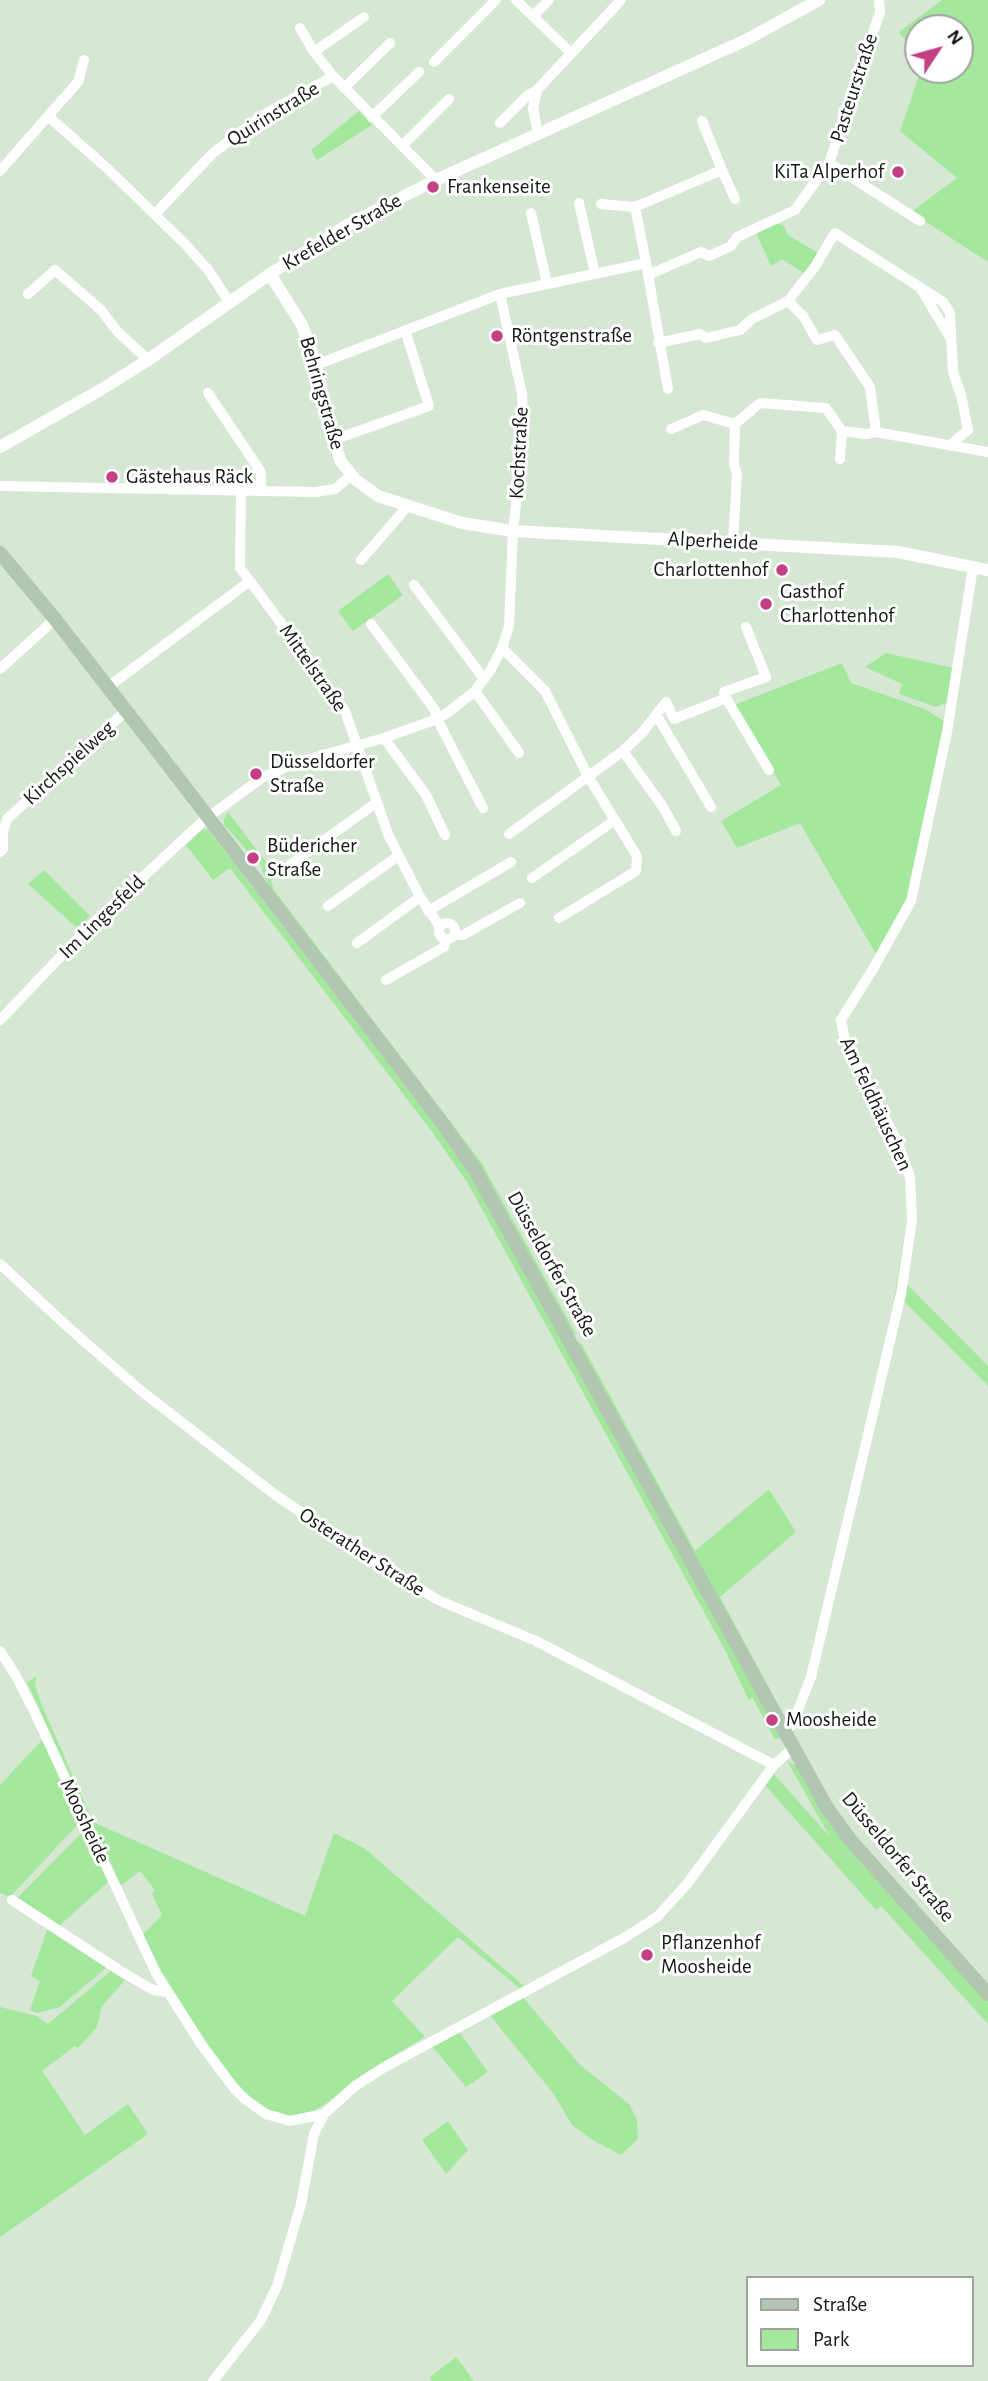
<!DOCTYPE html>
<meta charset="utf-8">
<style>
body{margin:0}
#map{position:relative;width:988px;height:2381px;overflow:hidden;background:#d6e7d4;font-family:"Alegreya Sans",sans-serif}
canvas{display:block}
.legend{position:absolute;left:746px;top:2276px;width:228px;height:91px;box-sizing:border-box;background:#fff;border:2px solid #a1a3a1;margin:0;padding:9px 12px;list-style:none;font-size:21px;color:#141a14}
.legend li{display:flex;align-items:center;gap:14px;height:35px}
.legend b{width:35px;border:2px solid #a1a3a1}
.north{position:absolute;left:904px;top:14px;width:70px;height:70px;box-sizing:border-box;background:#fff;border:2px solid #a1a3a1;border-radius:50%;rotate:54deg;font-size:19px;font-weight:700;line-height:28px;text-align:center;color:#141a14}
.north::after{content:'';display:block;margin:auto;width:24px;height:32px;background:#c43f83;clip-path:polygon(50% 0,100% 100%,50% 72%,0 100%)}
</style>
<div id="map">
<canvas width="988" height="2381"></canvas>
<ul class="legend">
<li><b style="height:9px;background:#b3c6b1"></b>Straße</li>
<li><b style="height:19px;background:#a4e89e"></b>Park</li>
</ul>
<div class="north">N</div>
</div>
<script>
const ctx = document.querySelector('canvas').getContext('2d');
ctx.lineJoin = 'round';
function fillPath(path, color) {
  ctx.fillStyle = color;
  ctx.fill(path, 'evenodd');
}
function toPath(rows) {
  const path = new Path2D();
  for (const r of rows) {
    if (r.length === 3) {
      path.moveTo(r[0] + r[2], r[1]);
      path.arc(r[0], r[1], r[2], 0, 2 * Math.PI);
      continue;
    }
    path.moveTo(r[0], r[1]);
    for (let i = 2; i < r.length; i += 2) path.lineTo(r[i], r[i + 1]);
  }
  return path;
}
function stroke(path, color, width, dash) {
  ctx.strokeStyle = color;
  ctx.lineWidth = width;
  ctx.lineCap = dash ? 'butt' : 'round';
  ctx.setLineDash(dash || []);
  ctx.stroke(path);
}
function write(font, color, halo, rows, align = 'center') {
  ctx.font = font + ' "Alegreya Sans",sans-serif';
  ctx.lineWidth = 6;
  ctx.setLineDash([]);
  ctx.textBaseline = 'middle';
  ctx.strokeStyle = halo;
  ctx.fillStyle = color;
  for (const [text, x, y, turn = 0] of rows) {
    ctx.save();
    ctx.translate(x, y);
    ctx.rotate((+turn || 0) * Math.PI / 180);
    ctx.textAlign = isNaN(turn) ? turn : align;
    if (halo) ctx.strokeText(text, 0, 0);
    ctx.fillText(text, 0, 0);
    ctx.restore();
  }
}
const green = toPath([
 [942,0,988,0,988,262,911,212,957,178,900,131,921,70,960,70,960,28,918,28,918,58,899,32],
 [359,111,372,125,317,160,311,150],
 [777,223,784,226,788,235,818,253,805,274,782,259,771,266,756,233],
 [388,574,403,595,353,631,338,611],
 [886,653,953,668,948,702,936,707,899,694,902,684,865,667],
 [842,663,851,683,925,709,945,722,907,901,877,956,800,823,737,848,721,821,781,785,734,705],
 [228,812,273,871,277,871,290,862,293,865,271,881,274,890,481,1162,576,1334,572,1333,494,1190,270,887,262,871,263,868,224,825,224,819],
 [208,829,465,1164,782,1738,775,1739,752,1697,749,1701,725,1650,467,1182,430,1129,230,868,213,880,186,845,202,830],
 [44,870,90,916,77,928,28,884],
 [906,1179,909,1220,889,1339,809,1677,794,1715,788,1723,785,1723,579,1346,580,1341,695,1551,769,1489,796,1532,720,1597,788,1723,807,1675,829,1589,893,1307,907,1219],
 [905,1282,988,1366,988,1386,902,1299],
 [37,1676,35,1685,41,1703,93,1822,305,1916,334,1833,364,1848,524,1986,519,1988,458,1937,392,2001,425,2037,365,2073,328,2102,312,2112,297,2116,280,2115,262,2107,244,2092,226,2072,161,1973,143,1934,162,1915,152,1894,155,1890,140,1871,120,1886,27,1682],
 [43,1739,81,1821,10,1897,0,1893,0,1785],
 [787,1761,797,1766,892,1896,988,2001,988,2024,881,1906,876,1910,765,1785,773,1773,830,1837],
 [85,1830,109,1881,58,1927,17,1898],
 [48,1927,107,1967,60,2007,37,2013,30,2010,40,1981,31,1976],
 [112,1970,127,1978,102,2006,97,2027,78,2048,75,2046,42,2071,85,2135,128,2104,148,2134,0,2237,0,2007,37,2016,48,2024],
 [522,1996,580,2065,630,2105,637,2120,638,2139,621,2155,591,2139,572,2125,553,2093,489,2014],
 [458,2030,488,2072,466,2087,431,2045],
 [448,2121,468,2150,446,2174,422,2140],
 [456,2357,474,2381,432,2381,430,2377]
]);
const minor = toPath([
 [516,0,571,53],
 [533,16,549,0],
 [300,28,314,52,333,76,436,180],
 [314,52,364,17],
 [434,62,496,0],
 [344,88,390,43],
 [48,116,78,82,84,60],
 [372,117,419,72],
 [500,123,528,95,537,90],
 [538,133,533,109,537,90,621,0],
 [402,146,449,99],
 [829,163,920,221],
 [722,170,735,199],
 [0,171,48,116,108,169,186,245,209,271,230,303],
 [579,203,595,274],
 [601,204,635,207],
 [531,213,547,283],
 [155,214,213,153,263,115,333,76],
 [646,263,635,207,722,170,702,121],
 [648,275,701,252,709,256,731,246,737,237,795,210,829,163,880,12,879,0],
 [921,289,951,339],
 [28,294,55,270,101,310,117,331,148,360],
 [788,301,803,316,817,340,835,335,870,387,876,432],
 [658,343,700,334,706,338,740,330,752,319,788,301,814,268,835,233,943,302,950,313,953,372,961,395,968,430,951,444],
 [316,365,500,294,646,263,668,389],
 [208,393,261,472,261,491],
 [671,429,703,415,735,424],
 [333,440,429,406,405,330],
 [840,459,842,431],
 [0,486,316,492,335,489,351,475],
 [241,491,240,568,250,581],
 [733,542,737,474,734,465,735,424,760,403,826,408,842,431,867,434,876,432,988,452],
 [361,560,407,507],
 [414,585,484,679],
 [371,624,435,710,437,719,483,808],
 [502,648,545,691,589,778,637,856,636,871,559,918],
 [0,669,55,619],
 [108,687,250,581,345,711,388,834,420,897,440,927],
 [475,691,519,753],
 [726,698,724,692,766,677,746,627],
 [657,716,711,807],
 [384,738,426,795,445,835],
 [623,751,663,807,676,831],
 [509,834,623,751,642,733,666,702,674,719,726,698,769,770],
 [0,852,3,849,3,832,7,819,126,711],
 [291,864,376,803],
 [532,878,615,820],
 [328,906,398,856],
 [428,911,511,862],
 [447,931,8],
 [454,935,463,935,520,903],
 [357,943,420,897],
 [386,980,444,947,446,939],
 [0,1020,86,930,203,821,263,777,298,762,384,738,437,719,450,711,475,691,490,671,502,648,509,626,513,531,524,431,522,394,500,294],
 [0,1264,69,1328,140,1390,274,1494,373,1561,438,1600,536,1641,774,1765],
 [0,1651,16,1676,34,1711,156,1973,201,2044,234,2088,246,2100,266,2114,290,2121,324,2114],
 [784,1731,792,1725,811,1677,901,1294,912,1220,910,1177,897,1141,845,1040,841,1020,873,969,911,901,947,732,973,567],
 [12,1900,122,1972,153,1990,167,1992],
 [213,2381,261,2320,277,2286,301,2204,314,2134,324,2114,355,2086,383,2068,624,1938,657,1917,687,1884,774,1765,793,1748]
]);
const tertiary = toPath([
 [270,274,302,325,316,365,333,440,341,462,356,480,378,496,462,523,513,531,898,552,988,570],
 [0,447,102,389,148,360,270,274,349,224,436,180,746,40,819,0]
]);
const secondary = toPath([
 [0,553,55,619,172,770,443,1124,475,1170,827,1808,852,1842,988,1994]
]);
const markers = [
 [898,172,7,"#c43f83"],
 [433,187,7,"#c43f83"],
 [497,336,7,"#c43f83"],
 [112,477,7,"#c43f83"],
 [782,570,7,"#c43f83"],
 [766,604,7,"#c43f83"],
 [256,774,7,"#c43f83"],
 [253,858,7,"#c43f83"],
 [772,1720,7,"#c43f83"],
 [647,1955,7,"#c43f83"]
];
const streetNames = [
 ["Pasteurstraße",854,88,-72],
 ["Quirinstraße",273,114,-32],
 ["Krefelder Straße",342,232,-30],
 ["Behringstraße",322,393,74],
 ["Kochstraße",519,453,-87],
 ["Alperheide",713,541,3],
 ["Mittelstraße",313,668,55],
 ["Kirchspielweg",69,763,-42],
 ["Im Lingesfeld",102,917,-44],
 ["Am Feldhäuschen",876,1104,65],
 ["Düsseldorfer Straße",552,1264,61],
 ["Osterather Straße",362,1552,33],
 ["Moosheide",85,1821,65],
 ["Düsseldorfer Straße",898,1857,50]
];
const poiNames = [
 ["KiTa Alperhof",884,172,"right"],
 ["Frankenseite",447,187],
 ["Röntgenstraße",511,336],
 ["Gästehaus Räck",126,477],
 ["Charlottenhof",768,570,"right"],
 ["Gasthof",780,592],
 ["Charlottenhof",780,616],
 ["Düsseldorfer",270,762],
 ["Straße",270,786],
 ["Büdericher",267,846],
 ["Straße",267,870],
 ["Moosheide",786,1720],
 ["Pflanzenhof",661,1943],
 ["Moosheide",661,1967]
];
fillPath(green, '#a4e89e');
stroke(minor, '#fff', 10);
stroke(tertiary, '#fff', 12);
stroke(secondary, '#b3c6b1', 14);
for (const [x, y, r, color] of markers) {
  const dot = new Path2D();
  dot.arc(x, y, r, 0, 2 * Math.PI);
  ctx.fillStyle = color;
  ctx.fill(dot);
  stroke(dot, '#fff', 2.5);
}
write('21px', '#141a14', '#fff', streetNames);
write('21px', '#141a14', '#fff', poiNames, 'left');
</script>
